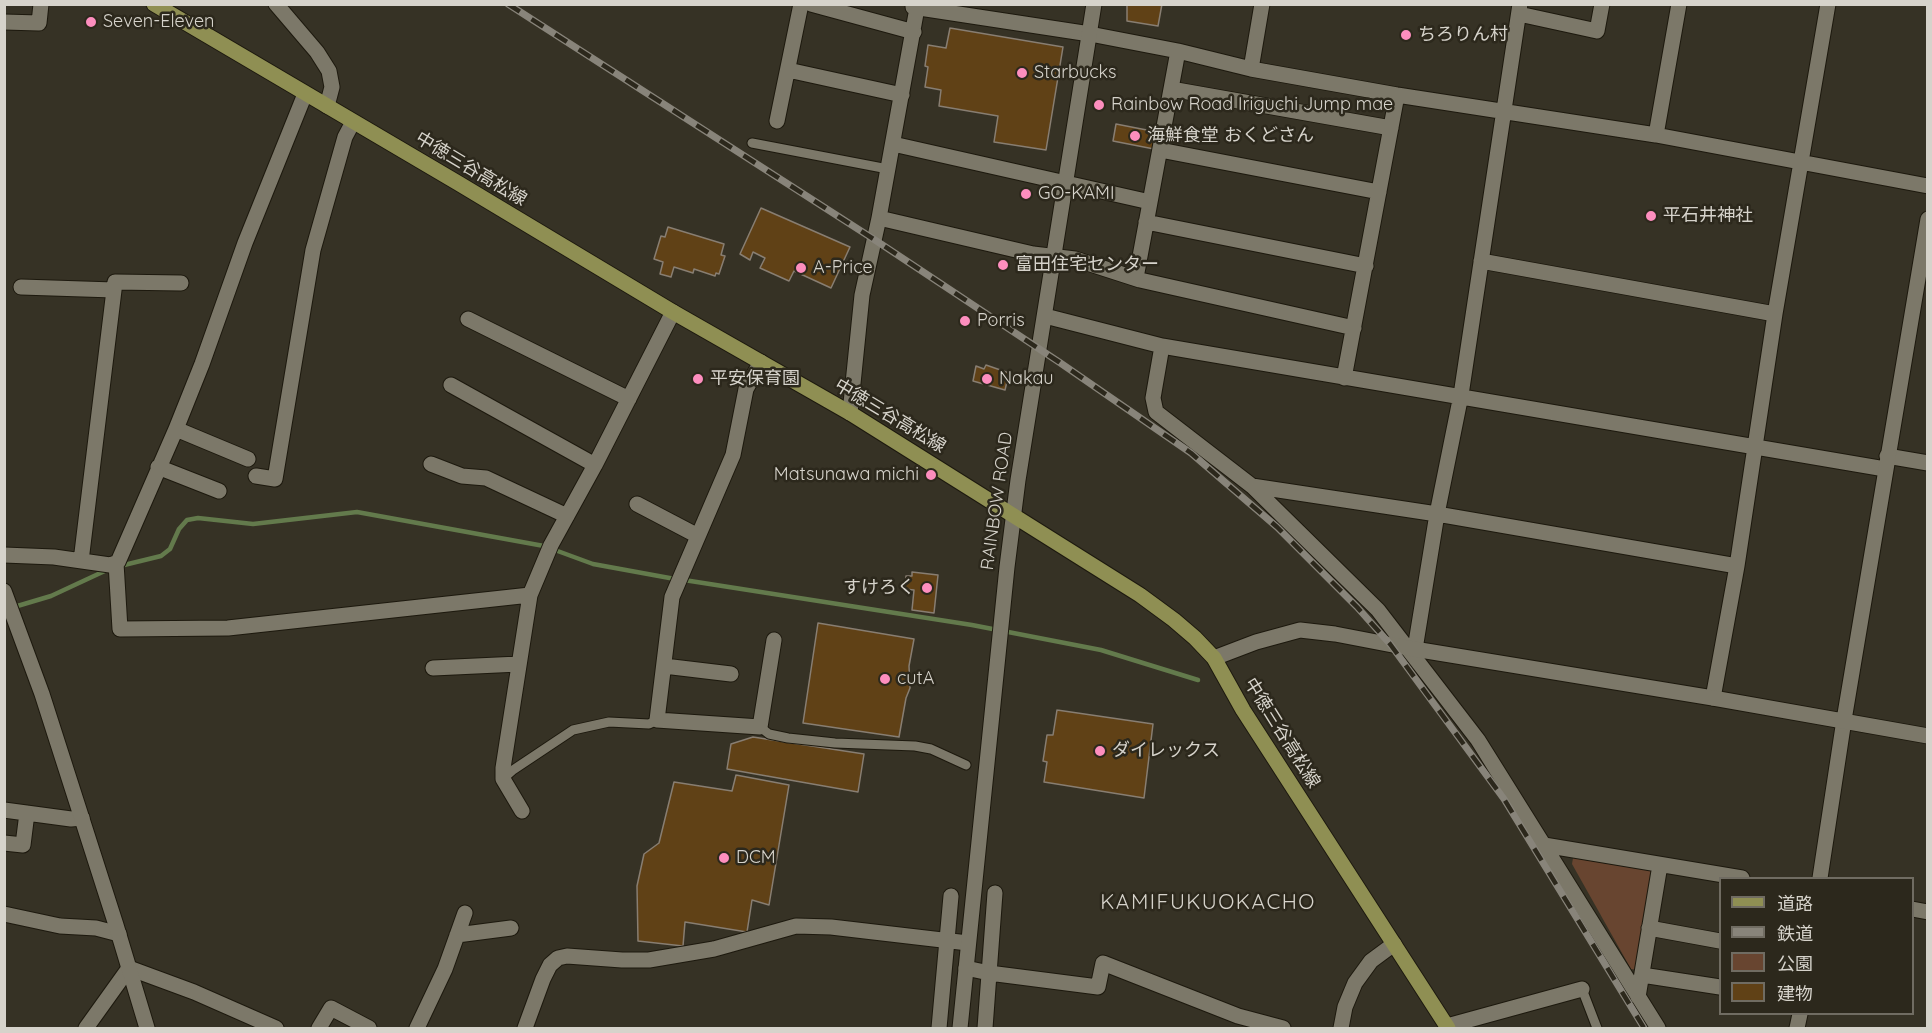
<!DOCTYPE html>
<meta charset="utf-8">
<style>
body{margin:0}
#map{position:relative;width:1932px;height:1033px;overflow:hidden;background:#363225;font-family:Quicksand,"Noto Sans JP",sans-serif}
canvas{display:block}
.frame{position:absolute;inset:0;border:6px solid #d6d3cb;pointer-events:none}
.legend{position:absolute;left:1719px;top:877px;width:195px;height:138px;box-sizing:border-box;background:#2c281c;border:2px solid #706c62;margin:0;padding:8px 10px;list-style:none;font-size:18px;color:#d6d3cb}
.legend li{display:flex;align-items:center;gap:12px;height:30px}
.legend b{width:30px;border:2px solid #706c62}
</style>
<div id="map">
<canvas width="1932" height="1033"></canvas>
<div class="frame"></div>
<ul class="legend">
<li><b style="height:8px;background:#8f8f53"></b>道路</li>
<li><b style="height:8px;background:#88847a"></b>鉄道</li>
<li><b style="height:16px;background:#684530"></b>公園</li>
<li><b style="height:16px;background:#604116"></b>建物</li>
</ul>
</div>
<script>
const ctx = document.querySelector('canvas').getContext('2d');
ctx.lineJoin = 'round';
function fillPath(path, color) {
  ctx.fillStyle = color;
  ctx.fill(path, 'evenodd');
}
function toPath(rows) {
  const path = new Path2D();
  for (const r of rows) {
    path.moveTo(r[0], r[1]);
    for (let i = 2; i < r.length; i += 2) path.lineTo(r[i], r[i + 1]);
  }
  return path;
}
function stroke(path, color, width, dash) {
  ctx.strokeStyle = color;
  ctx.lineWidth = width;
  ctx.lineCap = dash ? 'butt' : 'round';
  ctx.setLineDash(dash || []);
  ctx.stroke(path);
}
function write(font, color, halo, rows, align = 'center') {
  ctx.font = font + ' Quicksand,"Noto Sans JP",sans-serif';
  ctx.lineWidth = 5;
  ctx.setLineDash([]);
  ctx.textBaseline = 'middle';
  ctx.strokeStyle = halo;
  ctx.fillStyle = color;
  for (const [text, x, y, turn = 0] of rows) {
    ctx.save();
    ctx.translate(x, y);
    ctx.rotate((+turn || 0) * Math.PI / 180);
    ctx.textAlign = isNaN(turn) ? turn : align;
    if (halo) ctx.strokeText(text, 0, 0);
    ctx.fillText(text, 0, 0);
    ctx.restore();
  }
}
const green = toPath([
 [1573,858,1652,871,1637,970,1631,969,1572,864]
]);
const stream = toPath([
 [120,566,161,556,170,549,179,529,187,520,198,518,253,524,357,512,544,546,593,564,675,579],
 [684,580,972,625,1101,650,1198,680],
 [14,607,51,596,109,569]
]);
const building = toPath([
 [1127,4,1162,4,1158,26,1127,21,1127,4],
 [950,28,1063,47,1046,150,994,142,998,116,939,106,941,90,925,87,928,67,925,66,928,45,946,48,950,28],
 [1116,124,1157,132,1154,149,1113,141,1116,124],
 [761,208,850,247,831,288,794,271,789,281,760,268,765,258,753,252,750,260,740,254,761,208],
 [668,227,724,244,721,255,725,256,719,274,716,273,715,276,694,269,693,273,674,267,671,277,660,274,663,262,654,259,661,236,665,237,668,227],
 [986,365,1009,373,1005,390,973,381,976,366,984,369,986,365],
 [912,572,938,575,934,613,912,610,914,590,905,589,906,576,912,576,912,572],
 [818,623,914,639,909,666,910,688,906,698,899,737,803,723,818,623],
 [1057,710,1153,724,1144,798,1044,782,1047,762,1043,761,1047,735,1053,735,1057,710],
 [753,737,864,754,858,792,727,769,731,744,753,737],
 [736,775,789,785,769,905,752,900,747,932,685,922,683,946,638,941,637,886,644,854,659,843,674,782,732,791,736,775]
]);
const lane = toPath([
 [752,143,888,169],
 [760,727,769,734,788,738,835,743,915,746,931,749,966,765],
 [503,779,513,770,573,730,609,722,649,724,657,720],
 [1582,989,1597,1028]
]);
const street = toPath([
 [276,4,317,52,329,71,332,87,327,106],
 [811,4,914,32],
 [913,4,913,7,1090,34,1178,51,1251,69,1397,95,1656,135,1928,186],
 [1519,14,1597,31,1602,4],
 [4,22,39,23,41,4],
 [1251,69,1262,4],
 [788,70,902,95],
 [1171,89,1391,128],
 [777,121,801,4],
 [1656,135,1679,4],
 [893,144,1150,202],
 [1160,150,1379,192],
 [879,218,1033,254,1075,259,1140,280,1354,328],
 [1146,222,1366,266],
 [1481,261,1775,314],
 [1136,278,1178,51],
 [21,287,114,290],
 [1045,316,1162,346,1885,469],
 [468,319,629,399],
 [1162,346,1153,398,1156,412,1252,486,1378,610,1478,740,1658,1028],
 [761,362,746,389,733,455,672,597,657,720,760,727,774,640],
 [1344,378,1397,95],
 [451,385,595,465],
 [850,413,862,295,879,218,917,8],
 [176,429,248,459],
 [1887,456,1928,463],
 [431,464,462,476,486,478,567,516],
 [158,467,219,491],
 [256,476,275,479,313,250,345,137,353,122],
 [1252,486,1437,514,1737,566],
 [637,504,698,536],
 [4,555,54,557,110,565,118,562,176,429,202,364,245,243,305,94],
 [81,561,115,282,181,283],
 [116,563,120,629,228,628,530,595],
 [1415,649,1437,514,1461,395,1520,4],
 [664,666,731,674],
 [433,668,519,664],
 [1713,698,1737,566,1775,314,1828,4],
 [4,810,71,819,82,818],
 [522,811,503,779,503,768,530,595,551,545,595,465,673,312],
 [4,843,23,845,27,813],
 [1544,845,1742,878],
 [1820,878,1844,720],
 [1912,909,1928,912],
 [4,914,60,926,96,928,119,934],
 [1649,928,1720,941],
 [457,935,511,928],
 [966,968,989,973,1098,987,1103,963,1238,1016,1283,1028],
 [1642,975,1720,987],
 [1638,997,1660,865],
 [1447,1026,1582,989],
 [86,1028,129,968,194,992,276,1028],
 [319,1028,331,1008,369,1028],
 [417,1028,445,969,465,913],
 [525,1028,543,979,550,965,558,958,567,956,622,960,649,960,714,949,796,926,831,927,968,943],
 [939,1028,951,896],
 [985,1028,995,893],
 [1341,1028,1345,1007,1355,983,1371,961,1394,944],
 [1797,1028,1800,1014]
]);
const secondary = toPath([
 [4,591,42,694,116,925,147,1028],
 [1214,658,1256,642,1300,630,1335,634,1408,648,1713,698,1928,736],
 [1844,720,1928,219],
 [960,1028,1007,567,1018,480,1094,4]
]);
const primary = toPath([
 [154,4,458,183,673,312,850,413,1140,595,1174,620,1195,638,1214,658,1243,710,1448,1028]
]);
const rail = toPath([
 [508,4,875,240,1059,362,1191,453,1277,527,1357,607,1390,644,1504,799,1644,1028]
]);
const markers = [
 [91,22,6,"#fd8ebe"],
 [1406,35,6,"#fd8ebe"],
 [1022,73,6,"#fd8ebe"],
 [1099,105,6,"#fd8ebe"],
 [1135,136,6,"#fd8ebe"],
 [1026,194,6,"#fd8ebe"],
 [1651,216,6,"#fd8ebe"],
 [1003,265,6,"#fd8ebe"],
 [801,268,6,"#fd8ebe"],
 [965,321,6,"#fd8ebe"],
 [698,379,6,"#fd8ebe"],
 [987,379,6,"#fd8ebe"],
 [931,475,6,"#fd8ebe"],
 [927,588,6,"#fd8ebe"],
 [885,679,6,"#fd8ebe"],
 [1100,751,6,"#fd8ebe"],
 [724,858,6,"#fd8ebe"]
];
const poiNames = [
 ["Seven-Eleven",103,22],
 ["ちろりん村",1418,35],
 ["Starbucks",1034,73],
 ["Rainbow Road Iriguchi Jump mae",1111,105],
 ["海鮮食堂 おくどさん",1147,136],
 ["GO-KAMI",1038,194],
 ["平石井神社",1663,216],
 ["富田住宅センター",1015,265],
 ["A-Price",813,268],
 ["Porris",977,321],
 ["平安保育園",710,379],
 ["Nakau",999,379],
 ["Matsunawa michi",919,475,"right"],
 ["すけろく",915,588,"right"],
 ["cutA",897,679],
 ["ダイレックス",1112,751],
 ["DCM",736,858]
];
const streetNames = [
 ["中徳三谷高松線",471,169,31],
 ["中徳三谷高松線",890,416,31],
 ["RAINBOW ROAD",997,501,-82],
 ["中徳三谷高松線",1282,733,58]
];
const quarterNames = [
 ["KAMIFUKUOKACHO",1208,903]
];
fillPath(green, '#684530');
stroke(stream, '#637a4c', 4.5);
fillPath(building, '#604116');
stroke(building, '#887e72', 1.5);
stroke(lane, '#1d190e', 11);
stroke(street, '#1d190e', 17);
stroke(secondary, '#1d190e', 17);
stroke(primary, '#1d190e', 17);
stroke(lane, '#7c7869', 9);
stroke(street, '#7c7869', 15);
stroke(secondary, '#7c7869', 15);
stroke(primary, '#8f8f53', 15);
stroke(rail, '#88847a', 7);
stroke(rail, '#2c281c', 4.5, [14]);
for (const [x, y, r, color] of markers) {
  const dot = new Path2D();
  dot.arc(x, y, r, 0, 2 * Math.PI);
  ctx.fillStyle = color;
  ctx.fill(dot);
  stroke(dot, '#2c281c', 2);
}
write('18px', '#d6d3cb', '#2c281c', poiNames, 'left');
write('18px', '#d6d3cb', '#2c281c', streetNames);
ctx.letterSpacing = '1.5px';
write('21px', '#d6d3cb', '#2c281c', quarterNames);
ctx.letterSpacing = '0px';
</script>
